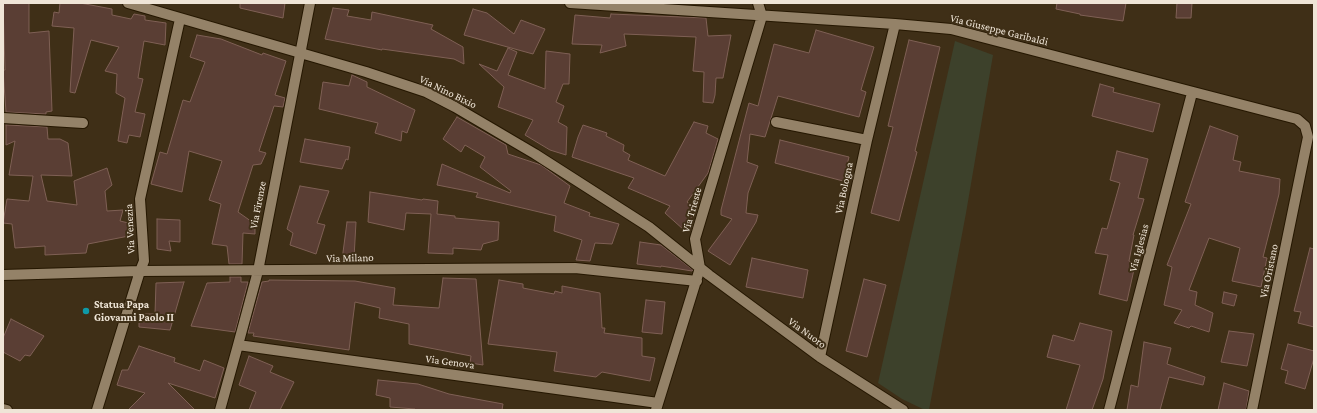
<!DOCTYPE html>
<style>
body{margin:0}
#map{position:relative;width:1317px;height:413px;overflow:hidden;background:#3f2f17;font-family:"Crimson Pro",serif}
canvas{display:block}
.frame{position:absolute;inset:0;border:4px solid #efe5d7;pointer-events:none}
</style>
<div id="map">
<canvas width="1317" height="413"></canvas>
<div class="frame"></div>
</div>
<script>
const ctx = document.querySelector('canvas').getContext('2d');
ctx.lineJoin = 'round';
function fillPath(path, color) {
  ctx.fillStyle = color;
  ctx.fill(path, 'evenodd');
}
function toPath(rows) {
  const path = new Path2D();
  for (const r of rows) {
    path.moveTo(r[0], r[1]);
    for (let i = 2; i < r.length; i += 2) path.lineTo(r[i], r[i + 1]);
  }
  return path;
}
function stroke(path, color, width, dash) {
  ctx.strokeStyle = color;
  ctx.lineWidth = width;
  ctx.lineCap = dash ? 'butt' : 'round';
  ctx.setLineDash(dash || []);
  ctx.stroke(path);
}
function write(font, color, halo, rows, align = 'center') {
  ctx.font = font + ' "Crimson Pro",serif';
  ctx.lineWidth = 4;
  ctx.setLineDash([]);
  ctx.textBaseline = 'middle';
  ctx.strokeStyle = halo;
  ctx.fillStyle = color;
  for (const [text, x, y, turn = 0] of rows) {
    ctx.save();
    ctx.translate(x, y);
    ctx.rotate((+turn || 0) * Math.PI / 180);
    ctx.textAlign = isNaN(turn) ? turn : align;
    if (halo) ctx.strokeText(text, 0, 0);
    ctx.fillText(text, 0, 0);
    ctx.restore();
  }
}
const green = toPath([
 [955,41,993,55,966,213,929,410,925,410,902,399,878,383]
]);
const building = toPath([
 [3,3,29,3,29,33,49,31,52,111,46,112,46,114,6,112,3,70,5,70,3,3],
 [60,3,80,3,112,9,112,15,131,19,134,14,145,16,145,20,166,23,165,45,144,41,138,78,143,79,135,112,145,114,140,137,129,135,127,143,118,141,125,98,116,93,117,74,105,71,119,47,91,40,75,93,70,92,74,28,52,26,54,12,59,13,60,3],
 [240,3,285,3,283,18,240,8,240,3],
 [1057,3,1126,3,1123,21,1080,15,1080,14,1056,9,1057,3],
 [1177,3,1192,3,1191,18,1176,18,1177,3],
 [333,8,349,10,347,16,371,20,372,12,433,25,431,29,463,47,464,64,454,59,382,49,382,50,325,39,333,8],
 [473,9,487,13,514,34,521,20,545,29,533,54,464,35,473,9],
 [611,14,706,18,708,36,731,35,723,78,716,78,715,95,713,103,703,102,704,72,693,71,696,37,624,34,626,46,600,53,602,45,572,44,575,15,610,18,611,14],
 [816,30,874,47,861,90,866,92,859,117,778,96,765,137,750,134,747,162,758,166,748,193,746,213,758,215,756,222,730,265,708,251,732,219,721,215,721,210,749,103,758,106,774,44,809,53,816,30],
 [197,35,221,39,262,55,263,53,286,61,275,95,285,98,283,107,274,106,259,151,266,153,261,164,253,165,238,212,255,224,255,234,243,233,242,264,229,264,227,246,212,244,221,204,209,200,222,161,189,151,182,192,151,184,160,152,167,154,183,100,190,102,205,62,190,57,197,35],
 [909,40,940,47,915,151,917,152,899,221,871,213,893,127,888,126,909,40],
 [508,48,517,52,508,75,545,89,546,51,570,54,569,84,563,84,556,102,564,106,558,122,567,127,566,155,550,150,525,135,533,120,498,107,504,87,479,64,497,71,508,48],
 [352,75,367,82,367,87,415,110,407,133,402,131,401,141,375,133,378,123,319,109,323,82,349,86,352,75],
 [1100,84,1114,88,1113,92,1160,104,1153,132,1092,116,1100,84],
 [457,117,506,145,508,154,541,165,570,186,564,203,590,213,589,216,619,224,612,244,595,243,590,261,576,260,582,240,554,231,556,216,476,197,478,193,437,185,442,164,510,193,511,191,480,167,485,157,465,145,461,152,443,139,457,117],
 [694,122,708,126,706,133,718,139,708,173,687,202,697,210,684,230,665,213,670,206,628,188,634,178,572,157,578,137,583,125,607,133,606,136,624,145,623,151,630,155,628,160,665,176,694,122],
 [6,125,47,127,48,139,60,139,68,143,72,176,41,175,47,201,77,205,74,181,107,168,112,185,105,191,107,211,123,210,120,221,133,224,134,235,88,244,86,253,45,255,45,246,15,248,12,224,3,223,7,199,29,201,33,176,9,175,15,141,6,145,6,125],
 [1210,126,1238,136,1233,160,1241,162,1239,171,1280,179,1279,194,1263,257,1267,258,1261,287,1232,281,1240,248,1209,238,1189,290,1197,292,1195,305,1213,313,1209,332,1191,326,1189,328,1174,323,1182,310,1164,305,1172,267,1167,265,1191,204,1185,202,1210,126],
 [305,139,350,147,348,160,346,159,342,169,300,162,305,139],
 [780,140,849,157,843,181,775,163,780,140],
 [1117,151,1148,159,1138,198,1144,199,1133,235,1134,235,1129,261,1135,265,1127,301,1099,294,1108,255,1095,253,1102,228,1107,229,1120,183,1110,180,1117,151],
 [300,186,329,191,317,223,325,225,316,254,290,245,293,233,287,229,300,186],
 [370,192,422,200,423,199,438,201,437,214,455,216,455,218,499,222,498,240,483,244,481,250,453,248,453,254,428,253,431,214,406,213,404,230,368,222,370,192],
 [157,219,180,220,180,242,169,241,171,251,157,249,157,219],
 [347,222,356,222,354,258,342,260,347,222],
 [640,242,661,245,693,270,692,271,661,266,661,267,637,264,640,242],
 [1310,248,1314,249,1314,327,1298,323,1301,312,1294,311,1310,248],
 [752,258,808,270,803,298,746,287,752,258],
 [230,277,241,277,241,282,248,282,235,332,191,326,207,283,230,282,230,277],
 [443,278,476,279,483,365,470,363,471,356,409,344,409,324,379,318,380,308,355,302,349,350,253,336,254,333,248,333,262,282,269,281,269,280,355,281,395,288,393,305,439,308,443,278],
 [864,279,886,285,867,357,846,351,864,279],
 [499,280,523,284,523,288,554,294,555,291,562,293,562,286,600,293,602,328,605,328,604,333,642,338,642,356,655,358,650,381,602,372,596,377,554,371,557,352,488,344,499,280],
 [184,282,170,330,139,327,139,321,141,314,155,314,156,283,184,282],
 [1224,292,1237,295,1234,306,1222,303,1224,292],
 [646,300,665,302,662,334,642,332,646,300],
 [11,319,44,336,30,356,25,355,20,361,3,352,3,338,11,319],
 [1080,323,1112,331,1103,379,1092,410,1066,410,1080,365,1047,357,1053,335,1074,341,1080,323],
 [1229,331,1254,334,1247,366,1221,362,1229,331],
 [1144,342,1171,348,1167,364,1205,377,1203,385,1169,377,1160,410,1127,410,1131,385,1138,387,1144,342],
 [1288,344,1314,351,1314,358,1305,389,1285,383,1288,371,1281,369,1288,344],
 [139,346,175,358,174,362,200,371,204,360,224,368,215,398,168,383,195,410,128,410,145,393,117,385,122,370,128,370,139,346],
 [249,356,273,366,270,372,294,382,280,410,249,410,256,392,239,385,249,356],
 [378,380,418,384,449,394,503,404,502,410,414,410,415,409,390,407,390,398,376,395,378,380],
 [1224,383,1249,391,1246,410,1218,410,1224,383]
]);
const street = toPath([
 [128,3,366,72,426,92,455,107,535,154,649,227,709,275,820,357,903,410],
 [570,3,895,24,951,29,1297,119,1305,126,1308,137,1252,410],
 [3,118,83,123],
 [776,122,867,140],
 [3,275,140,271,575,268,697,281],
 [238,345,658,403],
 [820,357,867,140,895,24],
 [3,409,7,410],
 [97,410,140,271,144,261,140,199,180,19],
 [220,410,238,345,258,271,310,3],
 [656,410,700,268,695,239,762,16,758,3],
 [1109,410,1192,93]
]);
const markers = [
 [86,311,4,"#0f9aa8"]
];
const streetNames = [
 ["Via Giuseppe Garibaldi",999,30,14],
 ["Via Nino Bixio",448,92,26],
 ["Via Bologna",844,188,-78],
 ["Via Firenze",258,205,-79],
 ["Via Trieste",692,210,-74],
 ["Via Venezia",130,229,-93],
 ["Via Iglesias",1139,248,-75],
 ["Via Milano",350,258,-1],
 ["Via Oristano",1269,271,-78],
 ["Via Nuoro",807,333,36],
 ["Via Genova",450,362,8]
];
const poiNames = [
 ["Statua Papa",94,305],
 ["Giovanni Paolo II",94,318]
];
fillPath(green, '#3d412b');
fillPath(building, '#5a3e34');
stroke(building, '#7f6055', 1);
stroke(street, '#251701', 12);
stroke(street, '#948268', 10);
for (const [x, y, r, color] of markers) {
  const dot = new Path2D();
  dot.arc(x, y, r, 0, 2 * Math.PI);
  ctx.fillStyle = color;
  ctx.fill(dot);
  stroke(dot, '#3f2f17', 1.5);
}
write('11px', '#efe5d7', '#3f2f17', streetNames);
write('bold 11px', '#efe5d7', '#3f2f17', poiNames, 'left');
</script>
